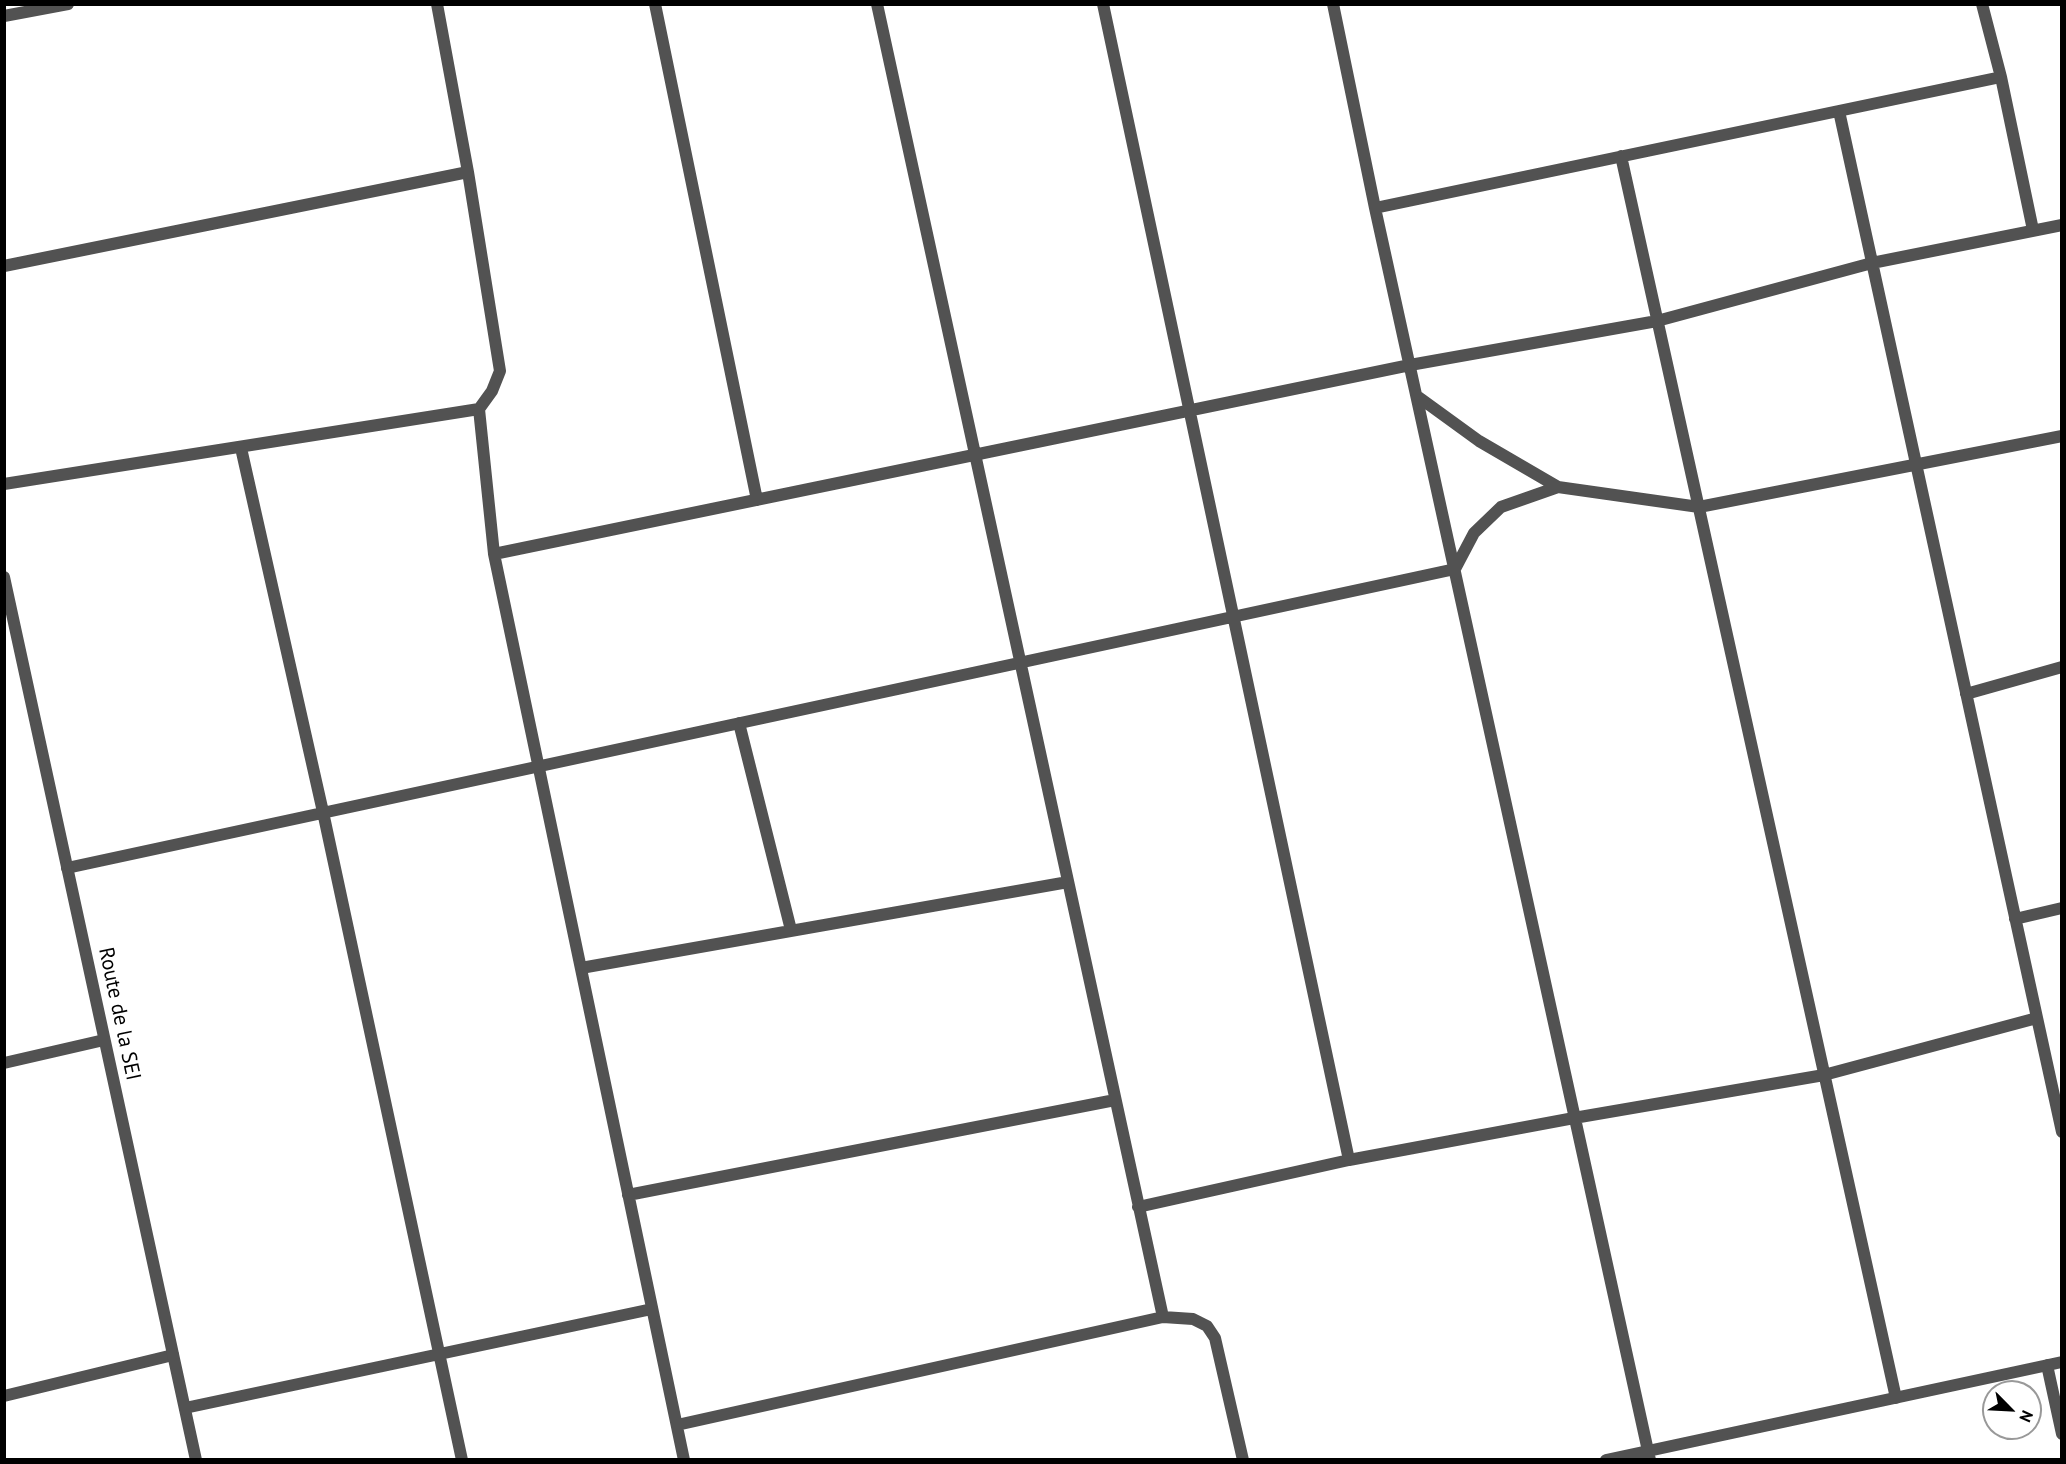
<!DOCTYPE html>
<style>
body{margin:0}
#map{position:relative;width:2066px;height:1464px;overflow:hidden;background:#fff;font-family:"PT Sans",sans-serif}
canvas{display:block}
.frame{position:absolute;inset:0;border:6px solid #000;pointer-events:none}
.north{position:absolute;left:1982px;top:1380px;width:60px;height:60px;box-sizing:border-box;background:#fff;border:2px solid #999;border-radius:50%;rotate:114deg;font-size:16px;font-weight:700;line-height:24px;text-align:center;color:#000}
.north::after{content:'';display:block;margin:auto;width:21px;height:27px;background:#000;clip-path:polygon(50% 0,100% 100%,50% 72%,0 100%)}
</style>
<div id="map">
<canvas width="2066" height="1464"></canvas>
<div class="frame"></div>
<div class="north">N</div>
</div>
<script>
const ctx = document.querySelector('canvas').getContext('2d');
ctx.lineJoin = 'round';
function toPath(rows) {
  const path = new Path2D();
  for (const r of rows) {
    path.moveTo(r[0], r[1]);
    for (let i = 2; i < r.length; i += 2) path.lineTo(r[i], r[i + 1]);
  }
  return path;
}
function stroke(path, color, width, dash) {
  ctx.strokeStyle = color;
  ctx.lineWidth = width;
  ctx.lineCap = dash ? 'butt' : 'round';
  ctx.setLineDash(dash || []);
  ctx.stroke(path);
}
function write(font, color, halo, rows, align = 'center') {
  ctx.font = font + ' "PT Sans",sans-serif';
  ctx.lineWidth = 5;
  ctx.setLineDash([]);
  ctx.textBaseline = 'middle';
  ctx.strokeStyle = halo;
  ctx.fillStyle = color;
  for (const [text, x, y, turn = 0] of rows) {
    ctx.save();
    ctx.translate(x, y);
    ctx.rotate((+turn || 0) * Math.PI / 180);
    ctx.textAlign = isNaN(turn) ? turn : align;
    if (halo) ctx.strokeText(text, 0, 0);
    ctx.fillText(text, 0, 0);
    ctx.restore();
  }
}
const minor = toPath([
 [437,4,468,172,500,371,492,391,479,409,494,554,684,1460],
 [655,4,757,500],
 [877,4,1163,1317],
 [1103,4,1349,1160],
 [1333,4,1375,208,1650,1460],
 [1982,4,2001,77,2033,230],
 [4,16,68,4],
 [1839,111,2062,1132],
 [1621,156,1896,1398],
 [1375,208,2001,77],
 [4,266,468,172],
 [1417,396,1479,441,1558,487],
 [241,448,323,812,462,1460],
 [4,484,479,409],
 [494,554,1410,365,1657,321,1872,263,2062,225],
 [1966,694,2062,667],
 [739,723,791,930],
 [67,868,1455,569,1474,533,1501,507,1558,487,1699,507,2062,436],
 [2015,919,2062,908],
 [581,968,1068,882],
 [4,1063,104,1040],
 [628,1195,1115,1100],
 [1138,1207,1349,1160,1574,1118,1824,1075,2037,1018],
 [2047,1365,2062,1434],
 [4,1396,173,1355],
 [185,1408,652,1309],
 [677,1425,1163,1317,1193,1319,1207,1326,1215,1338,1243,1460],
 [1606,1460,2062,1362]
]);
const tertiary = toPath([
 [4,577,196,1460]
]);
const streetNames = [
 ["Route de la SEI",119,1014,78]
];
stroke(minor, '#525252', 12);
stroke(tertiary, '#525252', 12);
write('21px', '#000', '#fff', streetNames);
</script>
